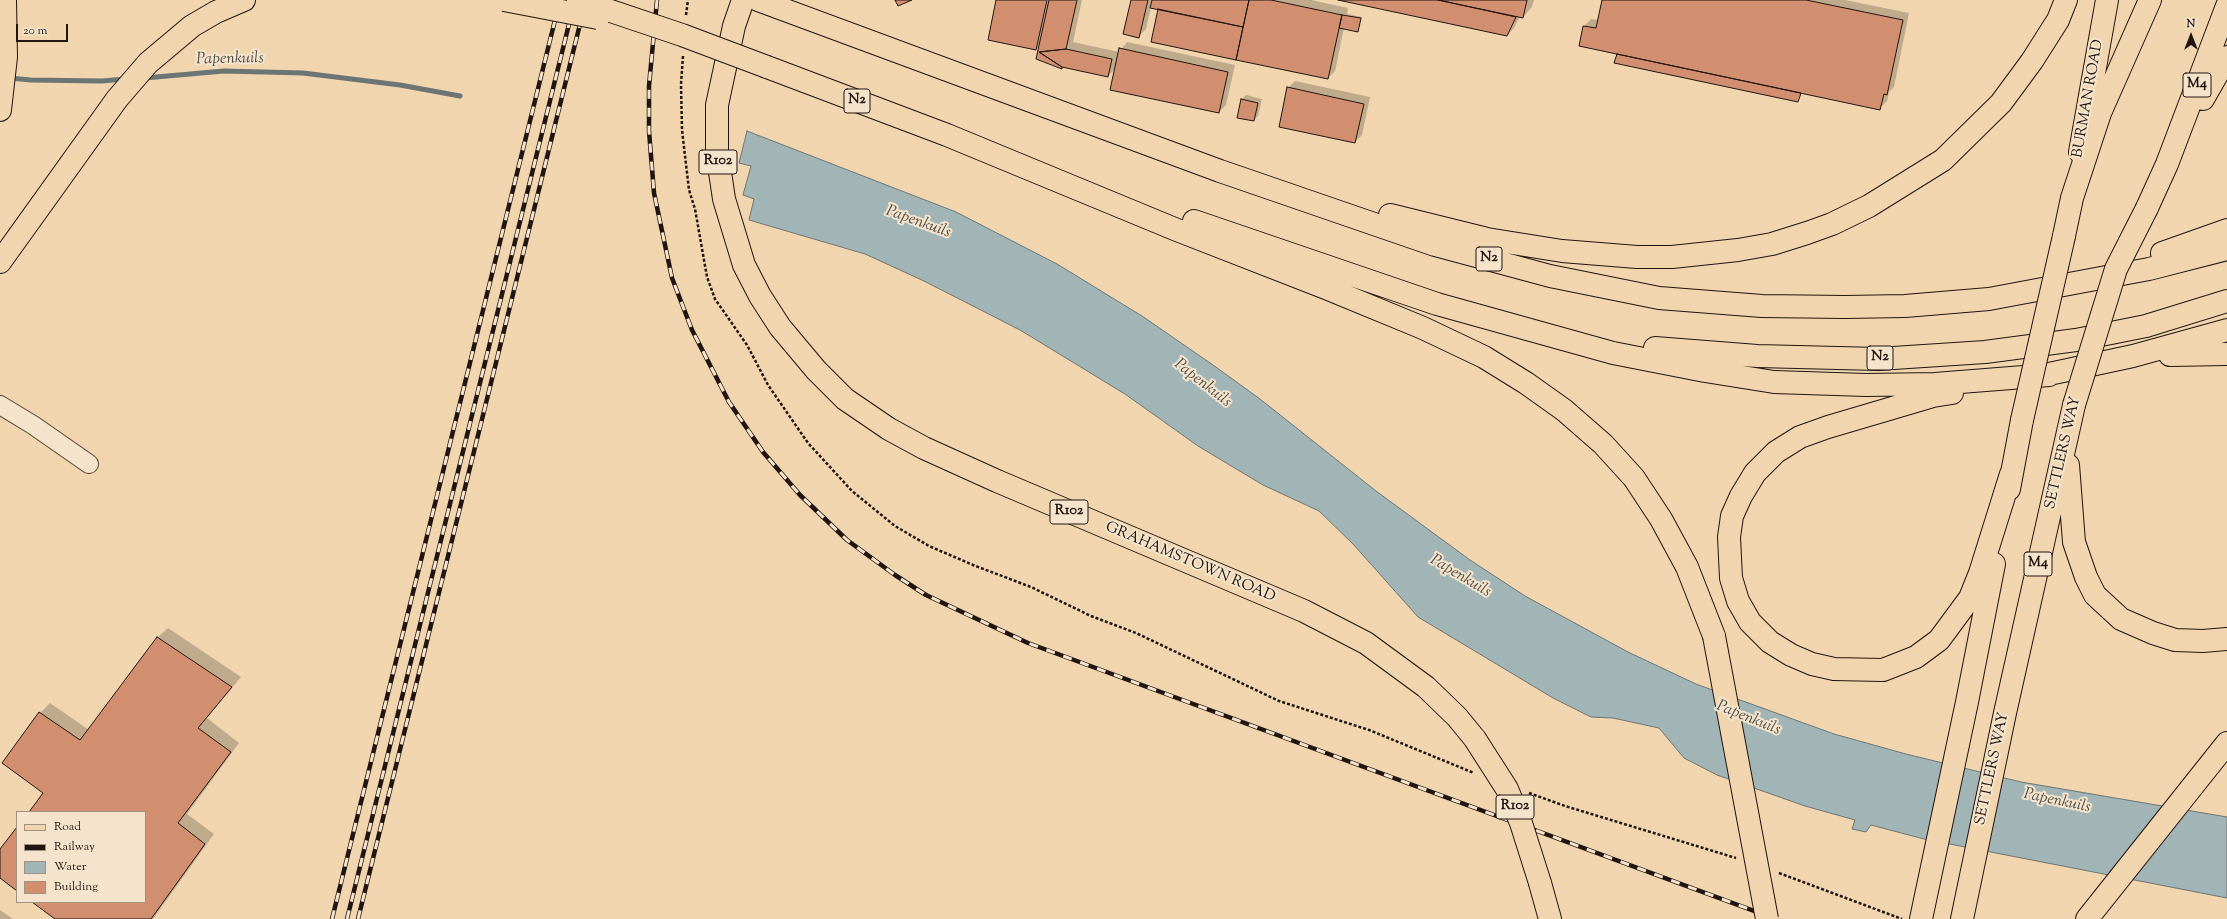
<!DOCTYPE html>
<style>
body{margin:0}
#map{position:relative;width:2227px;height:919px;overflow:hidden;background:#f0d5af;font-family:"Sorts Mill Goudy",serif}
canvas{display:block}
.legend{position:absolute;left:16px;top:811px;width:130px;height:92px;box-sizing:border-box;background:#f5e4cb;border:1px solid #a09180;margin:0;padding:5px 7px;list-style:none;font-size:12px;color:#201510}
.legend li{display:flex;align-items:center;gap:8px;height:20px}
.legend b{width:20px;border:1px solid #a09180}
.north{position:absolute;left:2171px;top:16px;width:40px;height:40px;-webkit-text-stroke:3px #f5e4cb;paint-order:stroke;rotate:0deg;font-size:11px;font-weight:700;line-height:16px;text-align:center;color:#201510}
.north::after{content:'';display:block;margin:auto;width:14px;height:18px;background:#201510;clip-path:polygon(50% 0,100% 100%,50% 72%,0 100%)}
.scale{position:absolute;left:16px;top:24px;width:52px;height:18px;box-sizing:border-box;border:2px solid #201510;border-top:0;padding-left:5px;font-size:12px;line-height:14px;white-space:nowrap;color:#201510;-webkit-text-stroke:3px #f5e4cb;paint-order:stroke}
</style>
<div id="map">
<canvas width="2227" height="919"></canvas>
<ul class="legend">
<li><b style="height:5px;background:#f0d5af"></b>Road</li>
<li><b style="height:5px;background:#201510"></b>Railway</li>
<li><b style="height:11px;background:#a1b5b7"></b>Water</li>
<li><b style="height:11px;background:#d28f70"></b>Building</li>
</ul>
<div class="north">N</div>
<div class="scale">20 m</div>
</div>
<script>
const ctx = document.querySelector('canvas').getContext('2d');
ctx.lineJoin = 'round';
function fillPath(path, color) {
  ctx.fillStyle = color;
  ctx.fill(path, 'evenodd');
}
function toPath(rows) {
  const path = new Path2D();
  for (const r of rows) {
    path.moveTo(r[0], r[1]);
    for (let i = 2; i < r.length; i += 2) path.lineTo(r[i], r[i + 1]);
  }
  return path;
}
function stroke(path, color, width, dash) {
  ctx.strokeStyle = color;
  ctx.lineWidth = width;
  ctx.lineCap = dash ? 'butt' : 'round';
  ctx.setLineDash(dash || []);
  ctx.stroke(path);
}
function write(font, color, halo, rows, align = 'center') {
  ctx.font = font + ' "Sorts Mill Goudy",serif';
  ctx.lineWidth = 4;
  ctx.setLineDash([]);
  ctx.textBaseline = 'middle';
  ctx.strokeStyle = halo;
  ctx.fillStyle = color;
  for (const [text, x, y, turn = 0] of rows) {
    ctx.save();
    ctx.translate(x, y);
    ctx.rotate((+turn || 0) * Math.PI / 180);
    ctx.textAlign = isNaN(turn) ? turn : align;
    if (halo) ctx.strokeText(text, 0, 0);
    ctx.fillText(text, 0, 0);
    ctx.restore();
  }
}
const water = toPath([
 [747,131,956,212,1057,264,1142,316,1213,365,1260,399,1376,491,1470,560,1525,596,1628,652,1696,684,1834,734,1906,754,2021,782,2227,817,2227,898,1924,839,1871,825,1866,832,1852,829,1855,820,1805,806,1717,775,1684,758,1659,728,1613,718,1591,717,1553,698,1418,617,1353,544,1319,511,1263,485,1198,446,1125,394,1020,330,924,281,865,254,749,220,754,199,743,195,751,166,739,163,747,131]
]);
const shadow = toPath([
 [997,0,1082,0,1073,42,1119,52,1127,42,1235,65,1226,105,1219,112,1116,68,1108,76,1064,66,1061,68,1041,44,1036,49],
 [1132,0,1311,0,1348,8,1347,14,1362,17,1358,31,1344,28,1335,71,1328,78,1152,41,1159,9,1151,7,1146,29,1139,36],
 [1343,0,1534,0,1532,7,1523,17,1520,16,1514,28,1507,35],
 [1603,0,1845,0,1909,13,1894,87,1889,92,1887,101,1880,108,1802,92,1798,101,1619,54,1580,45,1584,26,1591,19,1598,20],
 [1295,81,1370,97,1362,135,1355,142,1288,88],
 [1246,95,1262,99,1258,116,1253,120,1242,99],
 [168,628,241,677,207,718,239,743,187,814,214,834,153,919,57,919,34,902,145,902,145,812,30,812,44,793,4,763,40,713,50,703,89,730,158,637],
 [0,910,13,919,0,919]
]);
const stream = toPath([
 [9,78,31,80,102,81,125,79],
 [145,78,224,71,303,73,400,85,460,96]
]);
const building = toPath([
 [895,0,912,0,898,6,895,0],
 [996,0,1047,0,1036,50,988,40,996,0],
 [1049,0,1077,0,1066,49,1039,52,1062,67,1062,69,1036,59,1049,0],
 [1131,0,1148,0,1139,38,1123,34,1131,0],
 [1152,0,1249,0,1243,27,1150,8,1152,0],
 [1249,0,1271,0,1342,15,1328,79,1236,60,1249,0],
 [1338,0,1438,0,1516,17,1507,36,1338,0],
 [1438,0,1527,0,1523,18,1438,0],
 [1602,0,1806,0,1903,20,1887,95,1884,94,1880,110,1579,46,1583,26,1596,28,1602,0],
 [1158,9,1243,27,1236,60,1151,42,1158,9],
 [1342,15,1361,18,1358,32,1339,28,1342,15],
 [1119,48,1228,72,1219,113,1110,90,1119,48],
 [1066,49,1112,59,1108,77,1062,67,1039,52,1066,49],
 [1617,54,1801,93,1798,102,1614,63,1617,54],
 [1287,87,1364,104,1355,143,1279,127,1287,87],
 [1241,99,1258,103,1254,121,1237,118,1241,99],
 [157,637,232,687,198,728,231,752,178,823,205,844,151,919,55,919,32,902,145,902,145,812,29,812,43,793,2,763,39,712,80,740,157,637],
 [17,827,17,891,0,878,0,849,17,827]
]);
const path = toPath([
 [686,15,688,0],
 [683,56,681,84,682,130,689,190,695,209,707,277,715,299,747,345,768,385,808,443,852,491,895,526,929,546,973,565,1031,587,1091,616,1136,633,1279,701,1369,730,1474,773],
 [1529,793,1565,806,1736,858],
 [1779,873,1902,919]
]);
const minor = toPath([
 [0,405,33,425,89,464]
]);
const major = toPath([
 [743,0,734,26,717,105,717,152,724,199,744,265,760,296,780,327,816,370,845,399,889,429,924,448,997,481,1304,611,1366,643,1426,687,1457,717,1475,739],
 [0,110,6,57,5,0],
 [2080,152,2107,0],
 [1540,883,1550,919]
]);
const highway = toPath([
 [758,0,1220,171,1435,245,1550,276,1659,298,1762,306,1845,307,1905,306,1989,299,2149,269,2227,249],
 [767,67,947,135,1177,230,1326,288,1423,328,1484,357,1526,383,1564,410,1603,444,1634,478,1661,519,1687,567,1714,636],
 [2203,99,2227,57],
 [2147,208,2167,164,2227,6],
 [1390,215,1487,239,1562,251,1637,257,1672,257,1738,250,1772,244,1807,233,1832,224,1869,206,1943,160,2001,103,2032,61,2058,20,2066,0],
 [1194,221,1437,304,1613,353,1705,371,1774,382,1866,385,1935,384,2049,375],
 [2064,236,2072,198,2100,113,2150,0],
 [2162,253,2227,230],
 [0,262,117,99,148,63,192,26,216,12,244,0],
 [1655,348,1757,356,1878,359,1985,352,2076,340,2146,326,2227,301],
 [2170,355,2227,354],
 [2035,377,2133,356,2227,330],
 [1952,393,1933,396,1828,427,1800,437,1776,452,1755,473,1741,496,1732,516,1729,537,1731,578,1738,601,1750,622,1770,642,1791,655,1812,664,1834,669,1883,670,1916,657,1939,640,1970,598,1980,573,2011,474],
 [2068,465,2074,542,2086,577,2095,595,2121,619,2153,633,2175,640,2203,641,2227,639],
 [2009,489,2022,420],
 [1921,919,1967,702,1994,564],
 [1962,919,2005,713,2074,405],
 [2087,919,2227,743]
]);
const rail = toPath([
 [657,0,649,86,649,131,654,193,672,278,692,330,729,402,763,452,800,495,847,540,895,575,926,595,1028,643,1776,919],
 [332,919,560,0],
 [347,919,575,0],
 [358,919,586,0]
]);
const majorBridge = toPath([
 [1475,739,1507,789,1521,823,1540,883]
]);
const highwayBridge = toPath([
 [504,0,598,18],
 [578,0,682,35,767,67],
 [2074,405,2116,269,2147,208],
 [2022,420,2064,236],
 [1714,636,1767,919]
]);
const shields = [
 [2197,85,28],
 [857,101,26],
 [718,162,38],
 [1489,259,26],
 [1880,358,26],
 [1069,512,38],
 [2038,564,28],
 [1515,807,38]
];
const shieldNames = [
 ["M4",2197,85],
 ["N2",857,101],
 ["R102",718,162],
 ["N2",1489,259],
 ["N2",1880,358],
 ["R102",1069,512],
 ["M4",2038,564],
 ["R102",1515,807]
];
const streetNames = [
 ["BURMAN ROAD",2089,99,-80],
 ["SETTLERS WAY",2064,453,-77],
 ["GRAHAMSTOWN ROAD",1190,563,23],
 ["SETTLERS WAY",1993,769,-78]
];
const waterNames = [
 ["Papenkuils",230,60,-1],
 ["Papenkuils",918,223,20],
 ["Papenkuils",1202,384,38],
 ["Papenkuils",1460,577,31],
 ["Papenkuils",1748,719,22],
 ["Papenkuils",2057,802,12]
];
fillPath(water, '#a1b5b7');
stroke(water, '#6d7574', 1);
fillPath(shadow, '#0003');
stroke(stream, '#6d7574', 5);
fillPath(building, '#d28f70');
stroke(building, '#201510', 1);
stroke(minor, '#544538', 20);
stroke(major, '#201510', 24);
stroke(highway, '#201510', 24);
stroke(path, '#201510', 2.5, [3, 2]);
stroke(minor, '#f5e4cb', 18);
stroke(major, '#f0d5af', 22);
stroke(highway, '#f0d5af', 22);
stroke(rail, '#201510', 4.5);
stroke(rail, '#f5e4cb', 3, [9]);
stroke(majorBridge, '#201510', 24, []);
stroke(highwayBridge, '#201510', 24, []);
stroke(majorBridge, '#f0d5af', 22);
stroke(highwayBridge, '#f0d5af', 22);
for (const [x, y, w] of shields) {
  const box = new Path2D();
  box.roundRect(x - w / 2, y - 12, w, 24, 3);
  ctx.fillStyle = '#f5e4cb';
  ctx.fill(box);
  stroke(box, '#201510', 1);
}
write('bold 14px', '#201510', null, shieldNames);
write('15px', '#201510', '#f5e4cb', streetNames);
write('italic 16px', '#4d4d4a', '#f5e4cb', waterNames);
</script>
